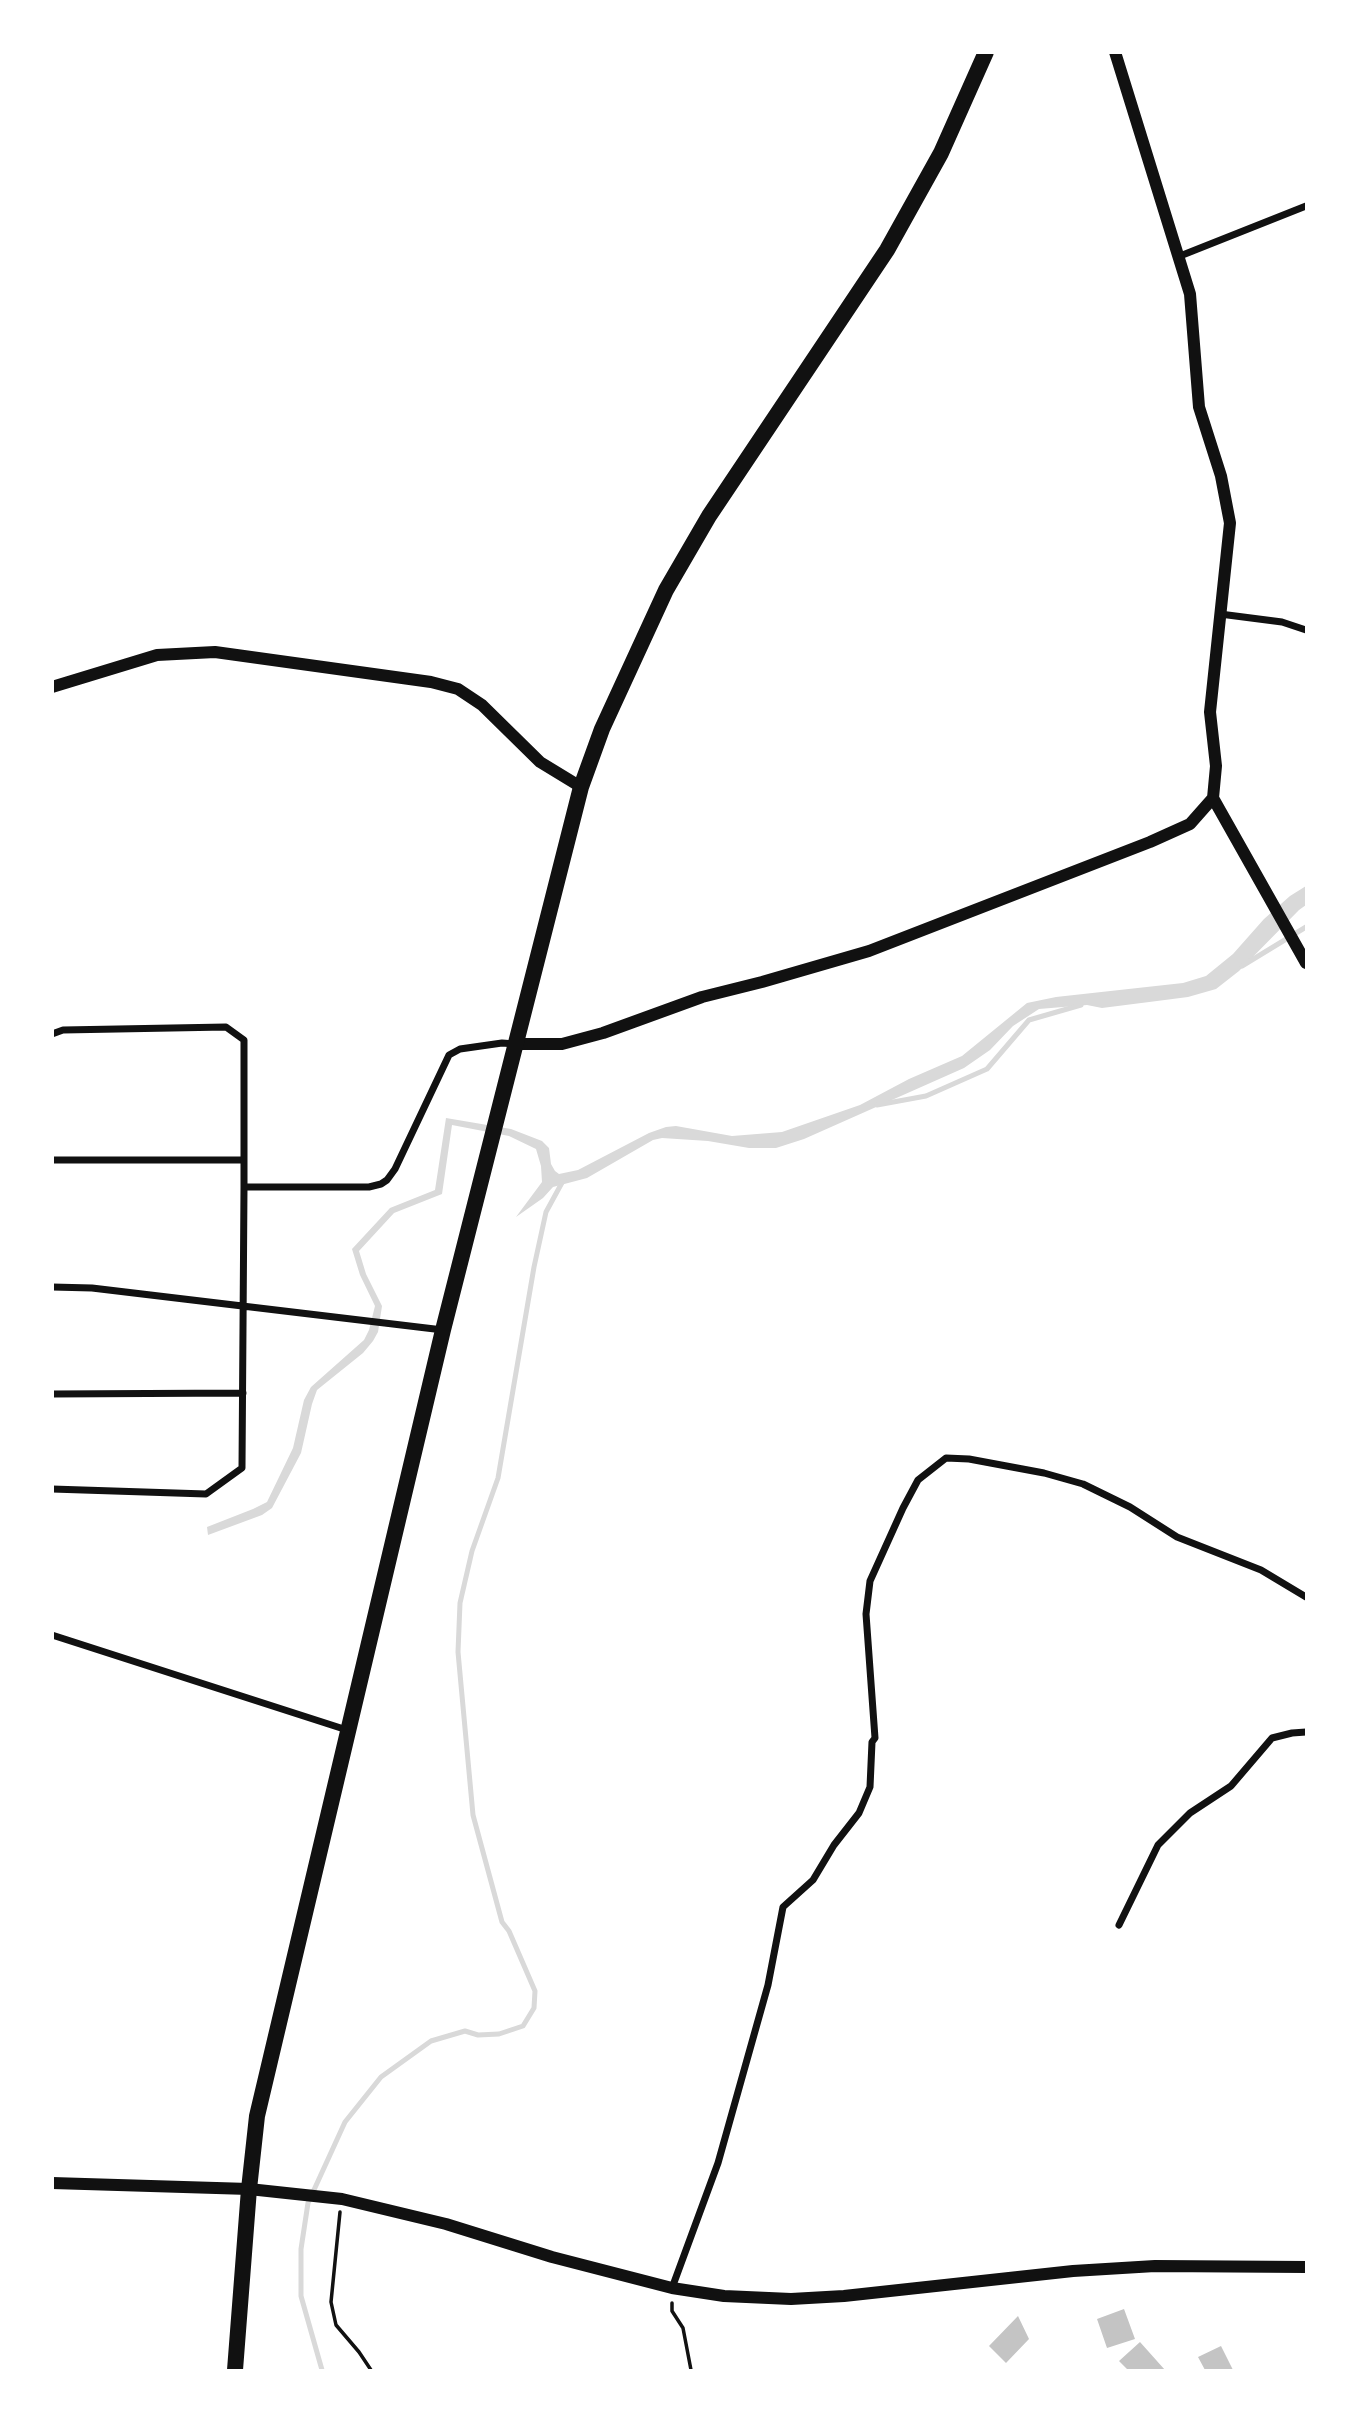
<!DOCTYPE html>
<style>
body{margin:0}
#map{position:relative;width:1359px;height:2423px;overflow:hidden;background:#fff;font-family:Poppins,sans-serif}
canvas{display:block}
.frame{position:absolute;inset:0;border:54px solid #fff;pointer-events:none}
</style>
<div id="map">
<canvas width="1359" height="2423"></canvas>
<div class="frame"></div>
</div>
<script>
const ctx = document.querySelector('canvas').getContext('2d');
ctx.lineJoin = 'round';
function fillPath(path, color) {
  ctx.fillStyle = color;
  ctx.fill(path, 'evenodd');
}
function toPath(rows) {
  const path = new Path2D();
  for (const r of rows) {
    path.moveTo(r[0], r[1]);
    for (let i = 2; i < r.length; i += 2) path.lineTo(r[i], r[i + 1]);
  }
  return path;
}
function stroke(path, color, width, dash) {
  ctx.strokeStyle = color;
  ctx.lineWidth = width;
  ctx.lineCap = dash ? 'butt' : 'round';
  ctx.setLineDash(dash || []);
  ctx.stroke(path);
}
const water = toPath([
 [1306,886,1306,905,1299,910,1239,971,1216,989,1188,997,1157,1001,1102,1008,1087,1005,1039,1009,1013,1026,990,1050,964,1068,804,1139,776,1148,749,1148,708,1141,662,1138,653,1140,587,1178,553,1187,543,1198,516,1217,542,1182,541,1166,536,1149,509,1136,452,1125,442,1194,394,1213,359,1251,366,1274,382,1306,378,1332,373,1341,363,1353,317,1390,312,1404,301,1453,272,1508,262,1515,208,1535,207,1527,253,1509,267,1502,293,1448,304,1400,311,1387,364,1340,369,1330,375,1306,360,1275,352,1249,390,1208,435,1190,446,1118,511,1129,542,1141,549,1148,551,1164,555,1171,559,1174,578,1170,649,1133,666,1127,676,1126,732,1136,782,1132,860,1105,909,1079,962,1056,1027,1003,1056,997,1183,983,1206,976,1233,954,1264,919,1290,896]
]);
const stream = toPath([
 [1242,966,1306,927],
 [877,1105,926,1096,987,1069,1029,1020,1081,1005],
 [322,2370,301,2296,301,2249,308,2203,345,2122,381,2077,431,2041,465,2031,478,2035,499,2034,523,2026,534,2008,535,1991,509,1931,502,1922,473,1815,458,1652,460,1603,472,1551,498,1478,534,1267,546,1212,564,1179]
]);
const building = toPath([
 [1124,2309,1135,2339,1107,2348,1097,2319],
 [1018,2316,1029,2339,1006,2363,989,2346],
 [1140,2342,1165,2370,1128,2370,1119,2361],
 [1221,2346,1233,2370,1205,2370,1198,2357]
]);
const path = toPath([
 [340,2212,331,2302,336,2325,359,2352,371,2370],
 [672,2303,672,2311,683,2328,691,2370]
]);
const minor = toPath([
 [1180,256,1306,206],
 [1220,614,1282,622,1306,630],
 [52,1034,63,1030,226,1027,244,1040,244,1187,242,1468,206,1494,52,1489],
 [52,1160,243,1160],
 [244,1187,369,1187,381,1184,387,1180,395,1169,449,1055,460,1049,502,1043,515,1044],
 [52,1287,92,1288,443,1330],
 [52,1394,243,1393],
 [52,1635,347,1730],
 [1119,1925,1158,1845,1190,1813,1231,1786,1272,1738,1292,1733,1306,1732],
 [672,2288,718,2163,768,1985,783,1907,813,1880,834,1845,859,1813,870,1787,872,1742,875,1738,866,1614,870,1581,903,1508,918,1480,946,1458,969,1459,1044,1473,1083,1484,1130,1507,1177,1537,1261,1570,1306,1597]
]);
const tertiary = toPath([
 [1115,52,1190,294,1199,407,1221,476,1230,523,1210,712,1216,766,1213,798,1306,963],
 [52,687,157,655,215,652,431,682,458,689,482,705,540,762,581,787],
 [515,1044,562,1044,603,1033,702,997,762,982,869,951,1150,842,1190,824,1213,798],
 [52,2183,249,2189,342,2199,446,2224,552,2257,672,2288,724,2296,791,2299,844,2296,1073,2271,1155,2266,1306,2267]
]);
const primary = toPath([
 [235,2370,249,2189,257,2116,443,1330,581,787,602,729,666,590,709,516,887,250,941,153,986,52]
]);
fillPath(water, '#d9d9d9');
stroke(stream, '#d9d9d9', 5);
fillPath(building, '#c4c4c4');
stroke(path, '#111', 3.5);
stroke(minor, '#111', 7);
stroke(tertiary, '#111', 12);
stroke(primary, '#111', 16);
</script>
